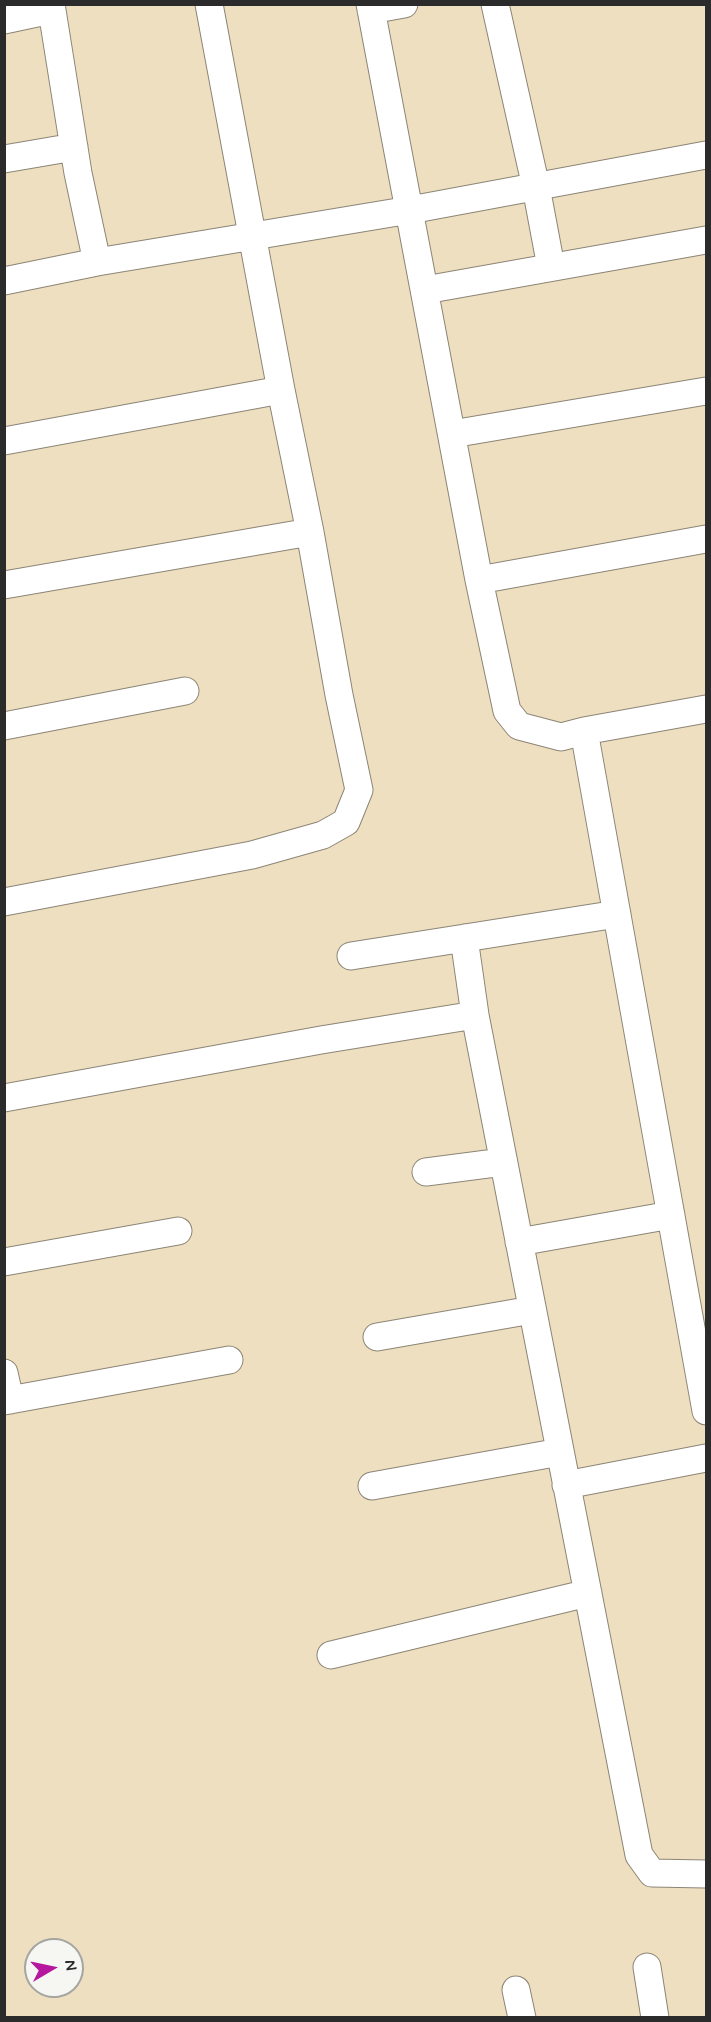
<!DOCTYPE html>
<style>
body{margin:0}
#map{position:relative;width:711px;height:2022px;overflow:hidden;background:#eedfc0;font-family:Mynerve,sans-serif}
canvas{display:block}
.frame{position:absolute;inset:0;border:6px solid #2b2b2b;pointer-events:none}
.north{position:absolute;left:24px;top:1938px;width:60px;height:60px;box-sizing:border-box;background:#f6f6f2;border:2px solid #a5a5a2;border-radius:50%;rotate:81deg;font-size:16px;font-weight:700;line-height:24px;text-align:center;color:#2b2b2b}
.north::after{content:'';display:block;margin:auto;width:21px;height:27px;background:#b5179e;clip-path:polygon(50% 0,100% 100%,50% 72%,0 100%)}
</style>
<div id="map">
<canvas width="711" height="2022"></canvas>
<div class="frame"></div>
<div class="north">N</div>
</div>
<script>
const ctx = document.querySelector('canvas').getContext('2d');
ctx.lineJoin = 'round';
function toPath(rows) {
  const path = new Path2D();
  for (const r of rows) {
    path.moveTo(r[0], r[1]);
    for (let i = 2; i < r.length; i += 2) path.lineTo(r[i], r[i + 1]);
  }
  return path;
}
function stroke(path, color, width, dash) {
  ctx.strokeStyle = color;
  ctx.lineWidth = width;
  ctx.lineCap = dash ? 'butt' : 'round';
  ctx.setLineDash(dash || []);
  ctx.stroke(path);
}
const minor = toPath([
 [51,4,78,173,97,262],
 [370,4,479,580,507,711,519,726,561,737,584,731,706,709],
 [495,4,536,187,551,267],
 [371,10,404,4],
 [4,20,51,10],
 [4,159,74,147],
 [4,281,97,262,410,210,706,155],
 [425,290,706,240],
 [452,434,706,391],
 [4,441,281,390],
 [479,580,706,539],
 [4,585,310,532,281,390,209,4],
 [4,726,185,691],
 [584,731,706,1411],
 [4,902,252,855,323,835,346,822,359,790,339,695,310,532],
 [464,938,475,1015],
 [351,956,617,914],
 [4,1098,321,1040,475,1015,639,1855,652,1873,706,1874],
 [426,1172,503,1162],
 [519,1242,671,1215],
 [4,1262,178,1231],
 [377,1337,532,1310],
 [4,1373,10,1400],
 [4,1401,229,1360],
 [566,1485,706,1458],
 [372,1486,560,1452],
 [331,1655,588,1593],
 [647,1967,655,2018],
 [516,1990,522,2018]
]);
stroke(minor, '#8c8576', 29);
stroke(minor, '#fff', 27);
</script>
